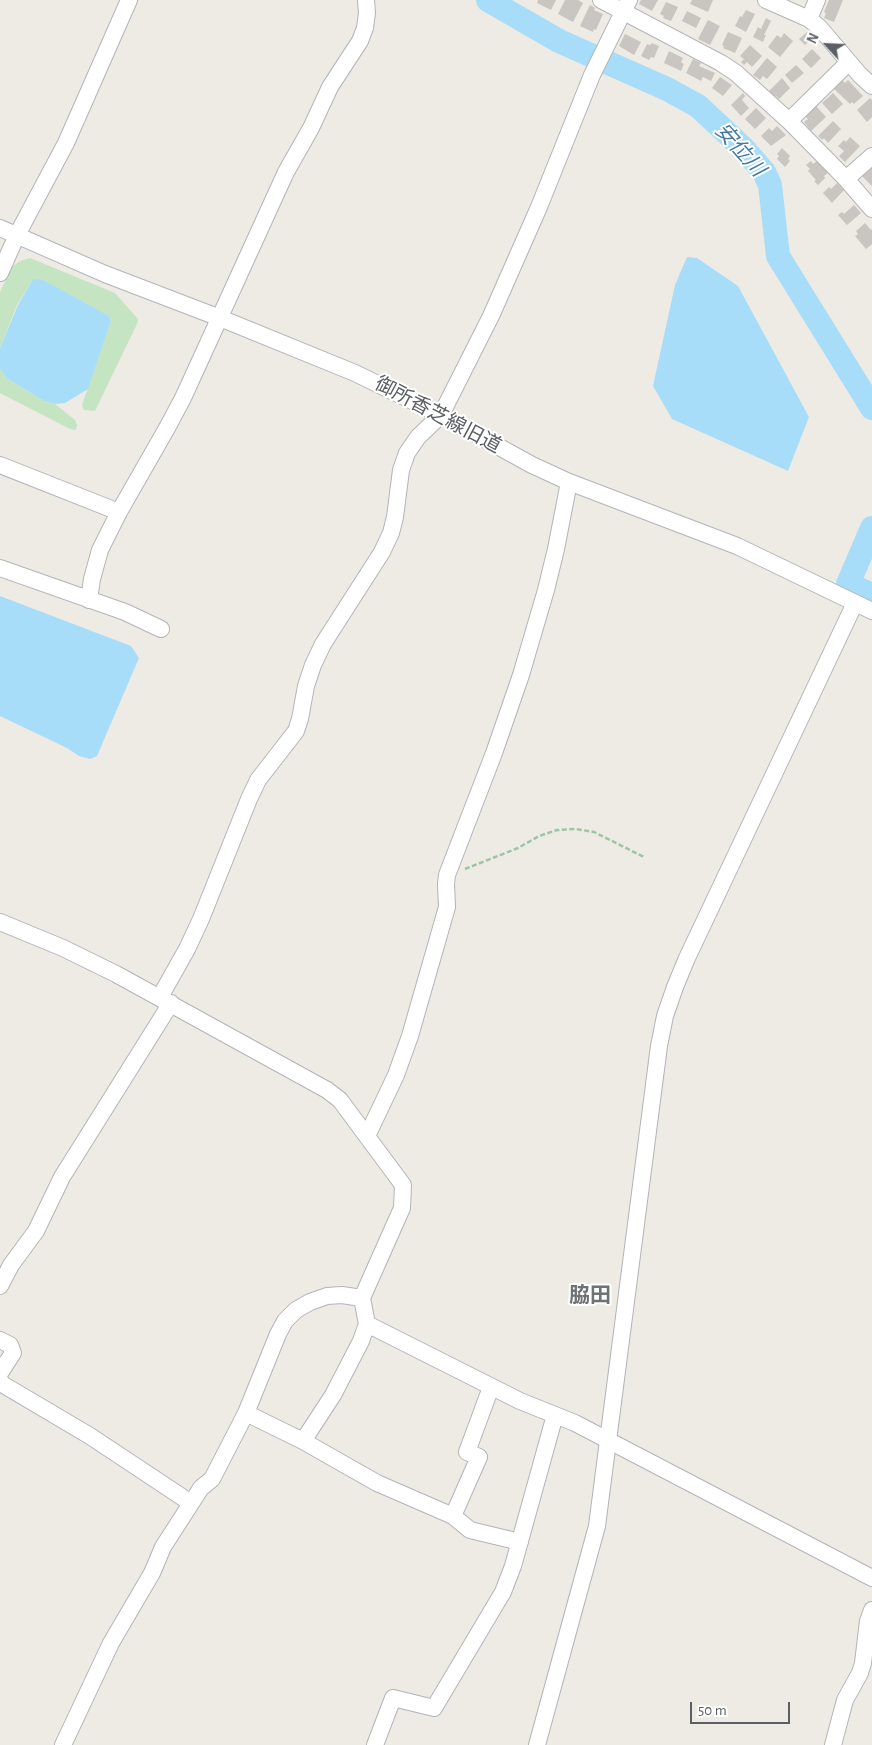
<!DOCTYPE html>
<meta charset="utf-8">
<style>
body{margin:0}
#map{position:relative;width:872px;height:1745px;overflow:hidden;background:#edebe4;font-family:"Alegreya Sans",sans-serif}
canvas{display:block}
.north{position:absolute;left:802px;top:20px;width:50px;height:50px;-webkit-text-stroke:4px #fff;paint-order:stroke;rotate:295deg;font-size:14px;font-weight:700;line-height:20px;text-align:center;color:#5c6064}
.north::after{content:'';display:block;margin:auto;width:18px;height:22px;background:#5c6064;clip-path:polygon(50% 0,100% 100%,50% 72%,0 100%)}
.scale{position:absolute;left:690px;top:1702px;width:100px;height:22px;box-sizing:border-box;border:2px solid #5c6064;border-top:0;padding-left:6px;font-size:15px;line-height:18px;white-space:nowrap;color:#5c6064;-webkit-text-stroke:4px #fff;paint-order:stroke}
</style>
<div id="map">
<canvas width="872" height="1745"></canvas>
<div class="north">N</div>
<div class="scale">50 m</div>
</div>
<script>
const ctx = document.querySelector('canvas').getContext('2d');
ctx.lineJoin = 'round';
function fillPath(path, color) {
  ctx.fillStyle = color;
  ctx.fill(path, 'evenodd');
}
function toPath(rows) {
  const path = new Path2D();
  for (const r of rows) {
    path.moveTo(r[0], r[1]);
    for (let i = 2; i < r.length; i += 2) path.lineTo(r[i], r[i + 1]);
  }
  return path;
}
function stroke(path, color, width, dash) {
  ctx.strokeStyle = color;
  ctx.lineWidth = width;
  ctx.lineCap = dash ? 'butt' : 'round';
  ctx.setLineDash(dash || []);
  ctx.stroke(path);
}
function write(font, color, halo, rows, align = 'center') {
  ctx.font = font + ' "Alegreya Sans","Noto Sans JP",sans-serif';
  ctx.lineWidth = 4;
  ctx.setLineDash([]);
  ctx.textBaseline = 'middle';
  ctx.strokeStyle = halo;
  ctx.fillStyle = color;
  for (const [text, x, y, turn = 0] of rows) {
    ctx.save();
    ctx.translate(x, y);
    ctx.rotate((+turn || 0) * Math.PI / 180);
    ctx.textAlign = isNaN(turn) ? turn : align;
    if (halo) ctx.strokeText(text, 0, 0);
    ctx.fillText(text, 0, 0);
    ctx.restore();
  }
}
const green = toPath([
 [30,258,115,293,138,319,137,324,95,411,84,410,82,405,111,321,109,316,33,279,17,305,0,348,0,292,12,267,20,261],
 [0,369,8,379,44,401,55,404,75,420,77,425,76,430,70,429,0,393]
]);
const water = toPath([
 [687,257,697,258,738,286,809,417,788,471,672,419,653,386,675,285],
 [33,279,43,280,109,316,111,321,88,389,65,403,55,404,44,401,8,379,0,369,0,348,18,305],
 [0,596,131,646,139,658,97,756,90,759,79,756,67,748,0,716]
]);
const river = toPath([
 [488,0,559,41,667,89,698,106,744,149,764,172,770,185,778,256,872,408],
 [872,528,848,584,872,595]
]);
const building = toPath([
 [538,0,556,0,551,10,537,3],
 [565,0,578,0,583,3,573,22,558,14],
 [641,0,658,0,652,11,639,4],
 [692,0,713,0,708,12,690,4],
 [829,0,843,0,834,22,824,18,826,13,824,12],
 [666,2,678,7,671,21,663,18,664,16,660,14],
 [590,5,595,8,594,10,603,14,596,30,594,29,593,32,580,26],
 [746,10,755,14,746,32,735,26,740,16,742,17],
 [687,11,701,18,696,28,682,21],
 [766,18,771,21,764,35,766,35,763,42,753,37,758,27,761,29],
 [708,20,720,26,710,45,698,39],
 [728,32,742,38,735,53,723,48,724,46,722,45],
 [807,32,812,38,805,45,799,39],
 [784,33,793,41,780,57,768,47,777,35,781,38],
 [625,34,641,42,634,55,619,46],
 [652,43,659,46,654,58,651,57,649,60,641,56,647,44,650,45],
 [750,45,762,56,752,67,747,62,744,65,741,62,744,59,740,56],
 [812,49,821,58,811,68,802,59],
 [669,51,683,58,681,62,684,64,681,71,664,63],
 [767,58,777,67,767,79,763,76,760,80,753,75],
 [693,59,701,63,699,66,715,73,711,81,703,77,701,81,686,73],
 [796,65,804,73,792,83,785,75],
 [720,77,732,85,723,96,712,88],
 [782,78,790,88,779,99,776,96,775,97,769,91],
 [842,80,845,83,848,80,863,96,854,104,852,102,850,104,833,88],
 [743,93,745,96,742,100,749,108,741,116,731,105],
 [833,93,843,104,832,114,822,103],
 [870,98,872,100,872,117,867,122,857,110],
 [816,106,826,117,811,131,804,122,808,119,805,116],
 [756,108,766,118,755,129,745,119],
 [833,121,841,129,828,143,824,138,822,140,818,136],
 [777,126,786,135,771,146,761,136,769,128,772,131],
 [850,137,860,146,845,162,839,156,844,151,838,146,844,140,846,142],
 [782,148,790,156,788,159,790,161,785,167,777,159,779,156,777,154],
 [811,161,813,164,817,161,828,173,824,176,825,178,818,185,814,181,816,180,808,171,810,169,806,165],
 [871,167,872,168,872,186,862,176],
 [837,183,844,190,832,203,823,193,829,187,831,189],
 [854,205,861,213,847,225,838,215,842,212,844,214],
 [865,223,871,230,872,229,872,244,866,249,855,236,858,234,856,231]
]);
const path = toPath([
 [465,869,518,848,539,836,557,830,576,829,594,832,644,857]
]);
const minor = toPath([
 [601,0,721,63,736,73,789,121,846,179,872,209],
 [766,0,809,19,819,27,860,75,872,86],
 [809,19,817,0],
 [789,121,849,62],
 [846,179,872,156],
 [0,228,105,274,220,318,355,373,441,415,532,465,569,482,737,546,872,611],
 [0,273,17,235,66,143,129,0],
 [0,465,119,512],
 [0,568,125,612,161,629],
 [89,600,92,579,100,550,119,512,167,428,183,398,286,172,311,128,330,87,360,41,365,28,367,13,366,0],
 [0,922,63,948,116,974,327,1090,340,1100,403,1185,402,1208,362,1298,367,1324,520,1401,575,1423,872,1578],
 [160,997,187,949,201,919,249,799,258,780,296,731,300,719,306,686,313,665,323,644,382,552,391,533,395,517,401,470,407,453,418,437,441,415,491,316,539,207,592,75,629,0],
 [367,1136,396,1075,410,1036,447,907,446,884,447,875,494,753,521,675,546,590,556,549,569,482],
 [0,1286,11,1265,36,1231,62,1177,171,1003],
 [0,1340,10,1345,13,1353,0,1373],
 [0,1380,2,1384,90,1436,191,1503],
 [246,1413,303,1441,377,1483,453,1516,470,1530,520,1542],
 [303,1441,333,1395,361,1341,367,1324],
 [453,1516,479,1457,467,1452,491,1387],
 [63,1745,111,1643,152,1573,163,1547,201,1488,212,1479,246,1413,278,1334,285,1321,296,1310,310,1302,327,1296,342,1295,362,1298],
 [375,1745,393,1698,434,1708,503,1592,513,1566,555,1415],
 [537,1745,597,1526,659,1046,665,1016,675,987,687,958,855,603],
 [833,1745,845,1700,860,1673,863,1663,868,1621,872,1610]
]);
const streetNames = [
 ["御所香芝線旧道",438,415,28]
];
const waterNames = [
 ["安位川",740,150,48]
];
const neighbourhoodNames = [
 ["脇田",590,1296]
];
fillPath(green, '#c5e4c2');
fillPath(water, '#a8ddfa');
stroke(river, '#a8ddfa', 24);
fillPath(building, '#c9c5c1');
stroke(minor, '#b1b5b8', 18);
stroke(path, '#9cc5a4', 2.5, [5, 2.5]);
stroke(minor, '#fff', 16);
write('20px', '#5c6064', '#fff', streetNames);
write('italic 21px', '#437aa2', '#fff', waterNames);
write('bold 21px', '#6d7275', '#fff', neighbourhoodNames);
</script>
